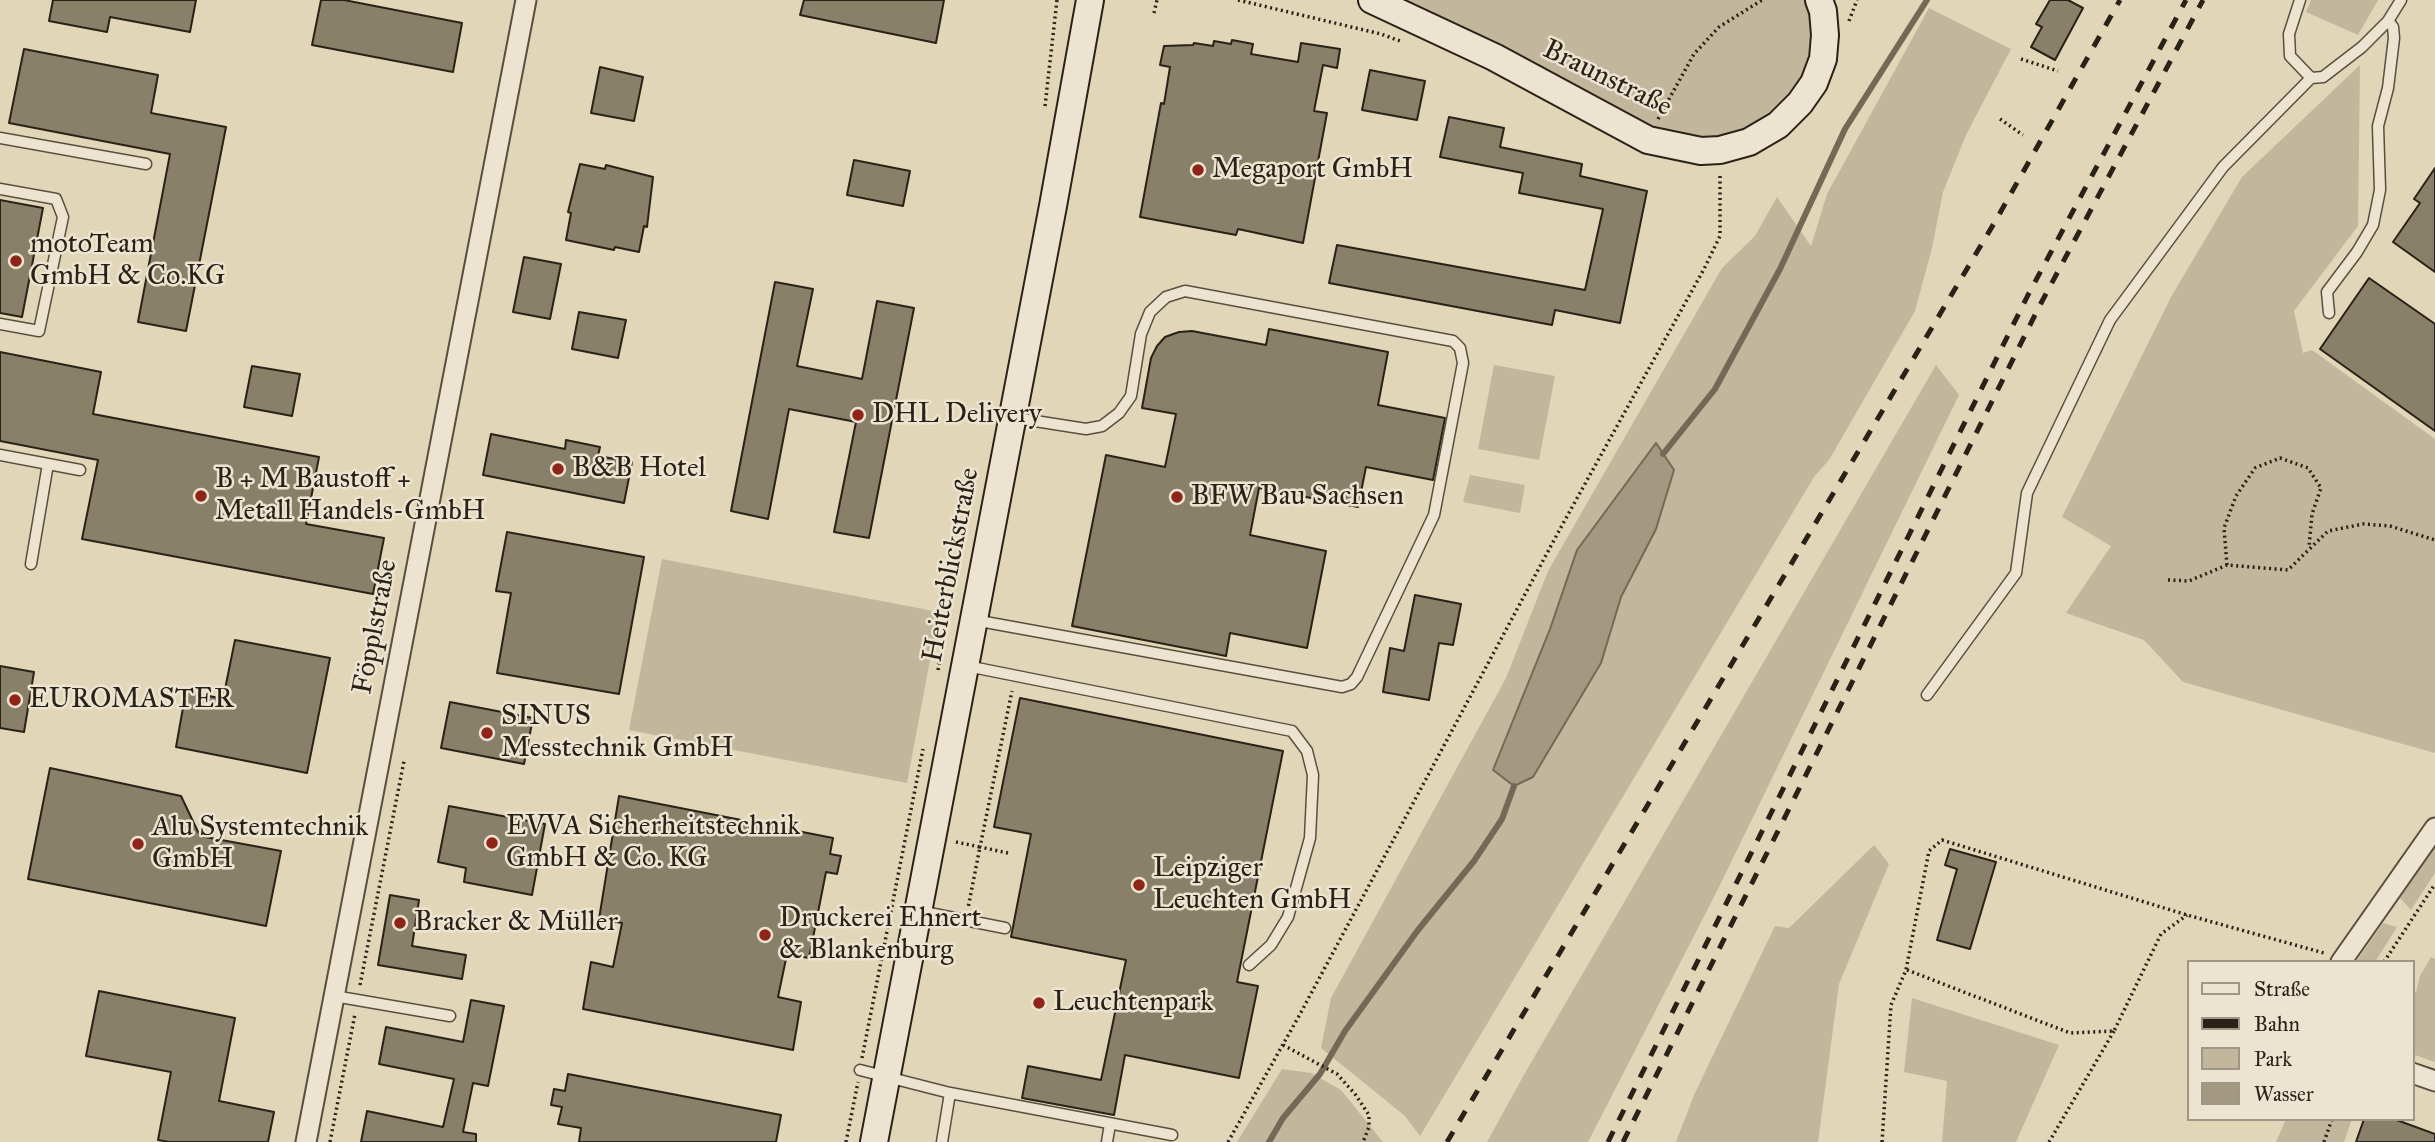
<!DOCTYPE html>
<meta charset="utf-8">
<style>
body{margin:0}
#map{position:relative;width:2435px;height:1142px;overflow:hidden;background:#e1d6b7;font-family:"IM FELL Great Primer",serif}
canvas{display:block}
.legend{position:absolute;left:2187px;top:960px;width:228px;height:161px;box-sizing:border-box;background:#ece4d0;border:2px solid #9e9686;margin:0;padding:9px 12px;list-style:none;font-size:21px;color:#2a2217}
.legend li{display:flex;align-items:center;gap:14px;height:35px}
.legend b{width:35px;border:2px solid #9e9686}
</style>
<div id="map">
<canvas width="2435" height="1142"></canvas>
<ul class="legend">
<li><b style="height:9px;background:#ece4d0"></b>Straße</li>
<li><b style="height:9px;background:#2a2217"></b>Bahn</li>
<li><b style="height:19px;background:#c2b79c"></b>Park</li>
<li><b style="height:19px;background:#a39981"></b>Wasser</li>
</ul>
</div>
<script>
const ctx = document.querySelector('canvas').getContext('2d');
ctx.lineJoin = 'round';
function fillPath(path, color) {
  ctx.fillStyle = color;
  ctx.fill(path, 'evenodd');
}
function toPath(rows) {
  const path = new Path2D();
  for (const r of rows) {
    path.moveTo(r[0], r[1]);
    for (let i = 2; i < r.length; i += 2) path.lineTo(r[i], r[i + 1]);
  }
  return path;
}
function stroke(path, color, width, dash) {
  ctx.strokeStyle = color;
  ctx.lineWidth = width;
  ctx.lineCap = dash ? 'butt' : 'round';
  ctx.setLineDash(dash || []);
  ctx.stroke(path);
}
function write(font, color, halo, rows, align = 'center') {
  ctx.font = font + ' "IM FELL Great Primer",serif';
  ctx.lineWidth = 5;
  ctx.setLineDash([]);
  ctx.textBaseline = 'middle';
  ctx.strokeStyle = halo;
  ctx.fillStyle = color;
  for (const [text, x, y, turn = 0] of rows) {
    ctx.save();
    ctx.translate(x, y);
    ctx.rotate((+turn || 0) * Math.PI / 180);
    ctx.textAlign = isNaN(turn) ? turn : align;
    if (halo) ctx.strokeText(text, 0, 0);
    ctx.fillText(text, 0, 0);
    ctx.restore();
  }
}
const green = toPath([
 [1398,0,1808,0,1814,28,1812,54,1792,97,1753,130,1712,141,1669,135,1472,33],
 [2311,0,2378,0,2358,35,2306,12],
 [1929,8,2011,49,1966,135,1943,192,1932,248,1915,311,1829,460,1814,477,1420,1136,1405,1116,1321,1048,1331,998,1506,678,1548,571,1722,268,1755,236,1777,197,1811,246,1827,194],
 [1656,443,1674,471,1656,529,1621,597,1610,629,1562,726,1533,777,1550,629,1577,550],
 [2360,65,2358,226,2294,311,2303,353,2312,350,2435,439,2435,753,2183,682,2144,640,2066,613,2111,546,2062,517,2171,297,2242,177],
 [1494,365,1555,376,1539,460,1478,449],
 [1936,365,1959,395,1716,893,1588,1142,1487,1142,1525,1073],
 [1470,475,1525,485,1520,513,1463,502],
 [662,559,939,612,907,783,629,730],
 [1874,845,1889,864,1839,984,1818,1142,1676,1142,1694,1095,1775,926,1789,928],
 [2435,847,2435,873,2411,910,2400,898],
 [2383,923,2397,927,2375,962,2356,962],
 [2431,957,2435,959,2435,1062,2412,1054,2412,990,2416,992,2420,976],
 [1912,998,2059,1045,2016,1142,1942,1142,1947,1081,1904,1072],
 [1282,1069,1311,1073,1341,1090,1383,1142,1237,1142],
 [2286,1119,2352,1119,2344,1142,2276,1142]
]);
const water = toPath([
 [1656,443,1674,470,1656,529,1621,597,1601,663,1533,777,1514,786,1493,770,1550,629,1577,550,1656,443]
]);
const stream = toPath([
 [1663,454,1715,389,1780,269,1845,129,1927,0],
 [1269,1142,1283,1118,1320,1074,1345,1031,1418,930,1474,861,1502,819,1514,786]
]);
const building = toPath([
 [53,0,196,0,190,32,110,17,107,32,49,21,53,0],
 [321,0,344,0,462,23,453,72,312,45,321,0],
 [804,0,944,0,936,43,800,15,804,0],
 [2050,0,2068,0,2083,8,2055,60,2031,47,2042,27,2036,24,2050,0],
 [1232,40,1253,44,1251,54,1298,62,1301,43,1340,49,1337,68,1323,65,1314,111,1327,113,1303,243,1238,229,1236,235,1140,217,1161,103,1164,104,1170,67,1160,65,1164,46,1193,45,1194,43,1213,46,1214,41,1231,44,1232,40],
 [24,49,158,75,151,113,226,127,186,331,138,322,170,154,9,123,24,49],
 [600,67,643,77,634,121,591,113,600,67],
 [1370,70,1425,81,1417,120,1362,110,1370,70],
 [1449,117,1504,128,1500,147,1582,164,1580,176,1647,191,1620,323,1555,310,1552,325,1329,283,1337,245,1585,290,1603,209,1519,193,1523,173,1440,157,1449,117],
 [854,160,910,171,903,206,847,195,854,160],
 [580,164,605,169,606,165,653,177,647,227,644,226,639,252,615,247,614,250,566,240,571,213,568,212,580,164],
 [2435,168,2435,272,2393,242,2420,203,2414,199,2435,168],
 [0,200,43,208,22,317,0,313,0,200],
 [524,257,561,264,550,319,513,312,524,257],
 [2369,278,2435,324,2435,431,2320,349,2369,278],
 [775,282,813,289,797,366,862,379,877,301,914,308,869,538,834,532,856,422,789,409,768,519,731,511,775,282],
 [579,312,626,320,618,358,572,349,579,312],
 [1269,329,1388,352,1378,405,1445,418,1433,480,1366,467,1358,507,1259,488,1250,535,1326,551,1307,648,1230,633,1226,656,1072,626,1106,455,1165,467,1176,414,1142,408,1151,358,1157,346,1165,337,1179,332,1192,331,1266,345,1269,329],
 [0,352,101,372,93,414,319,457,306,524,384,538,373,594,82,539,98,460,0,441,0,352],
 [252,366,300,374,292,416,244,407,252,366],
 [491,434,565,449,566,440,600,447,598,456,632,462,624,503,483,475,491,434],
 [507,532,644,557,619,694,497,673,511,593,496,591,507,532],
 [1415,595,1461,604,1453,645,1439,643,1429,700,1383,692,1390,648,1404,651,1415,595],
 [235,640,330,658,307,773,176,747,186,691,223,699,235,640],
 [0,666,34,672,24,732,0,728,0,666],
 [1020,698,1283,751,1237,982,1258,986,1239,1078,1125,1055,1114,1115,1022,1098,1028,1066,1101,1080,1126,960,1011,937,1031,834,994,827,1020,698],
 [450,702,533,718,524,764,441,748,450,702],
 [50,768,181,796,200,836,281,851,266,926,28,879,50,768],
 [619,796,833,838,830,854,841,856,837,874,826,872,809,958,787,954,778,997,801,1002,793,1050,583,1009,591,962,613,967,622,923,599,919,619,796],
 [449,806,545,824,532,895,464,882,466,868,438,862,449,806],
 [1950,849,1996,862,1970,949,1937,940,1957,869,1945,865,1950,849],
 [390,895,419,900,412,946,466,955,462,979,378,965,390,895],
 [99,991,235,1018,219,1101,274,1112,268,1142,169,1142,158,1140,171,1072,86,1056,99,991],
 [471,1000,504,1006,488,1086,473,1083,463,1132,476,1134,476,1142,361,1142,367,1111,443,1127,454,1079,379,1064,386,1027,463,1042,471,1000],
 [568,1074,781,1115,776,1142,579,1142,581,1128,558,1124,562,1107,551,1105,554,1089,565,1091,568,1074],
 [2364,1119,2394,1119,2435,1134,2435,1142,2356,1142,2364,1119]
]);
const path = toPath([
 [1238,0,1381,34,1400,41],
 [1154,13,1157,0],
 [1849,21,1857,0],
 [2021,59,2058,71],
 [1045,106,1057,0],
 [1658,119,1694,54,1719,27,1762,0],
 [2000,119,2023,135],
 [2227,565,2224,528,2236,496,2255,468,2280,458,2308,468,2321,488,2312,514,2309,547],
 [2168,580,2189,581,2227,565,2288,570,2328,531,2363,524,2390,526,2435,540],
 [938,670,966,522],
 [956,842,980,847,968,908],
 [1008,853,980,847,1012,691],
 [2384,962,2435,884],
 [1907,970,2070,1033,2114,1031,2161,934,2187,915],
 [360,985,404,761],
 [1283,1045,1337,1074,1355,1094,1369,1115,1369,1127,1363,1142],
 [862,1058,923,749],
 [330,1142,355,1014],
 [846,1142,858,1082],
 [1228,1142,1299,1016,1560,529,1704,269,1720,236,1720,174],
 [1882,1142,1891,1005,1906,970,1929,851,1942,840,2187,915,2324,953],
 [2049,1142,2114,1031],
 [2324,1142,2332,1119]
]);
const lane = toPath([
 [2300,0,2289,34,2290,56,2311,78],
 [0,138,146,164],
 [0,189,56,199,63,217,39,331,0,324],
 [2329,313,2327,292,2357,252,2373,225,2380,190,2378,126,2388,88,2394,38,2393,27,2388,21,2401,0],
 [0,455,80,470],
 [31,564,48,464],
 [974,620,1342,687,1351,684,1357,677,1434,515,1463,363,1460,348,1453,341,1185,291,1166,297,1150,312,1141,334,1131,396,1119,413,1102,426,1086,429,1016,418],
 [967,666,1292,731,1307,751,1313,775,1310,838,1288,917,1271,945,1249,965],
 [1927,695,2016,573,2027,493,2110,320,2223,167,2311,78,2323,77,2362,47,2388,21],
 [919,911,1005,928],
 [334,996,450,1016],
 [860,1070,950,1093,1172,1135],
 [942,1142,950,1093],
 [1107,1142,1110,1124]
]);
const street = toPath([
 [2341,962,2435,828],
 [2412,1073,2435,1081],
 [306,1142,526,0]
]);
const secondary = toPath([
 [1372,0,1494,57,1648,140,1701,151,1720,150,1749,142,1778,125,1800,103,1814,83,1823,59,1825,35,1823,11,1819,0],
 [874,1142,1053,206,1090,0]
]);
const rail = toPath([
 [1447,1142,1996,220,2120,0],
 [1608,1142,2028,295,2186,0],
 [1623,1142,2040,305,2203,0]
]);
const markers = [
 [1198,170,7,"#8f2418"],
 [16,261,7,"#8f2418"],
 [858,415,7,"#8f2418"],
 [558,469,7,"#8f2418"],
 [201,496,7,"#8f2418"],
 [1177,497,7,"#8f2418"],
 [15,700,7,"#8f2418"],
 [487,733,7,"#8f2418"],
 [492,843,7,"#8f2418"],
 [138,844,7,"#8f2418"],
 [1139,885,7,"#8f2418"],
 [400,923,7,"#8f2418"],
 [765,935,7,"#8f2418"],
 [1039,1003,7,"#8f2418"]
];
const streetNames = [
 ["Braunstraße",1607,79,26],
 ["Heiterblickstraße",952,565,-79],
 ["Föpplstraße",376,627,-79]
];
const poiNames = [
 ["Megaport GmbH",1212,170],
 ["motoTeam",30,245],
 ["GmbH & Co.KG",30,277],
 ["DHL Delivery",872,415],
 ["B&B Hotel",572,469],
 ["B + M Baustoff +",215,480],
 ["Metall Handels-GmbH",215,512],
 ["BFW Bau Sachsen",1191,497],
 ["EUROMASTER",29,700],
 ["SINUS",501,717],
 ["Messtechnik GmbH",501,749],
 ["EVVA Sicherheitstechnik",506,827],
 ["GmbH & Co. KG",506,859],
 ["Alu Systemtechnik",152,828],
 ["GmbH",152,860],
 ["Leipziger",1153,869],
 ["Leuchten GmbH",1153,901],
 ["Druckerei Ehnert",779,919],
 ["& Blankenburg",779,951],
 ["Bracker & Müller",414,923],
 ["Leuchtenpark",1053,1003]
];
fillPath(green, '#c2b79c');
fillPath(water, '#a39981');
stroke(water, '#736957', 2);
stroke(stream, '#736957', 6);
fillPath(building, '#89806a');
stroke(building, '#2a2217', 2);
stroke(lane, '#584f3f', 13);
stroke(street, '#584f3f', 23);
stroke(secondary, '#2a2217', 30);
stroke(path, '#2a2217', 3.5, [2, 3.5]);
stroke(lane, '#ece4d0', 10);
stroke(street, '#ece4d0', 19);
stroke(secondary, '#ece4d0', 26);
stroke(rail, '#2a2217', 5, [12, 12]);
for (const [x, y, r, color] of markers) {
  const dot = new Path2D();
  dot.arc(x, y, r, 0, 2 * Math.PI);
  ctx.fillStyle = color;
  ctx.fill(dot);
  stroke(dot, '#ece4d0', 2.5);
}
write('28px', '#2a2217', '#ece4d0', streetNames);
write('28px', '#2a2217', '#ece4d0', poiNames, 'left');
</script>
